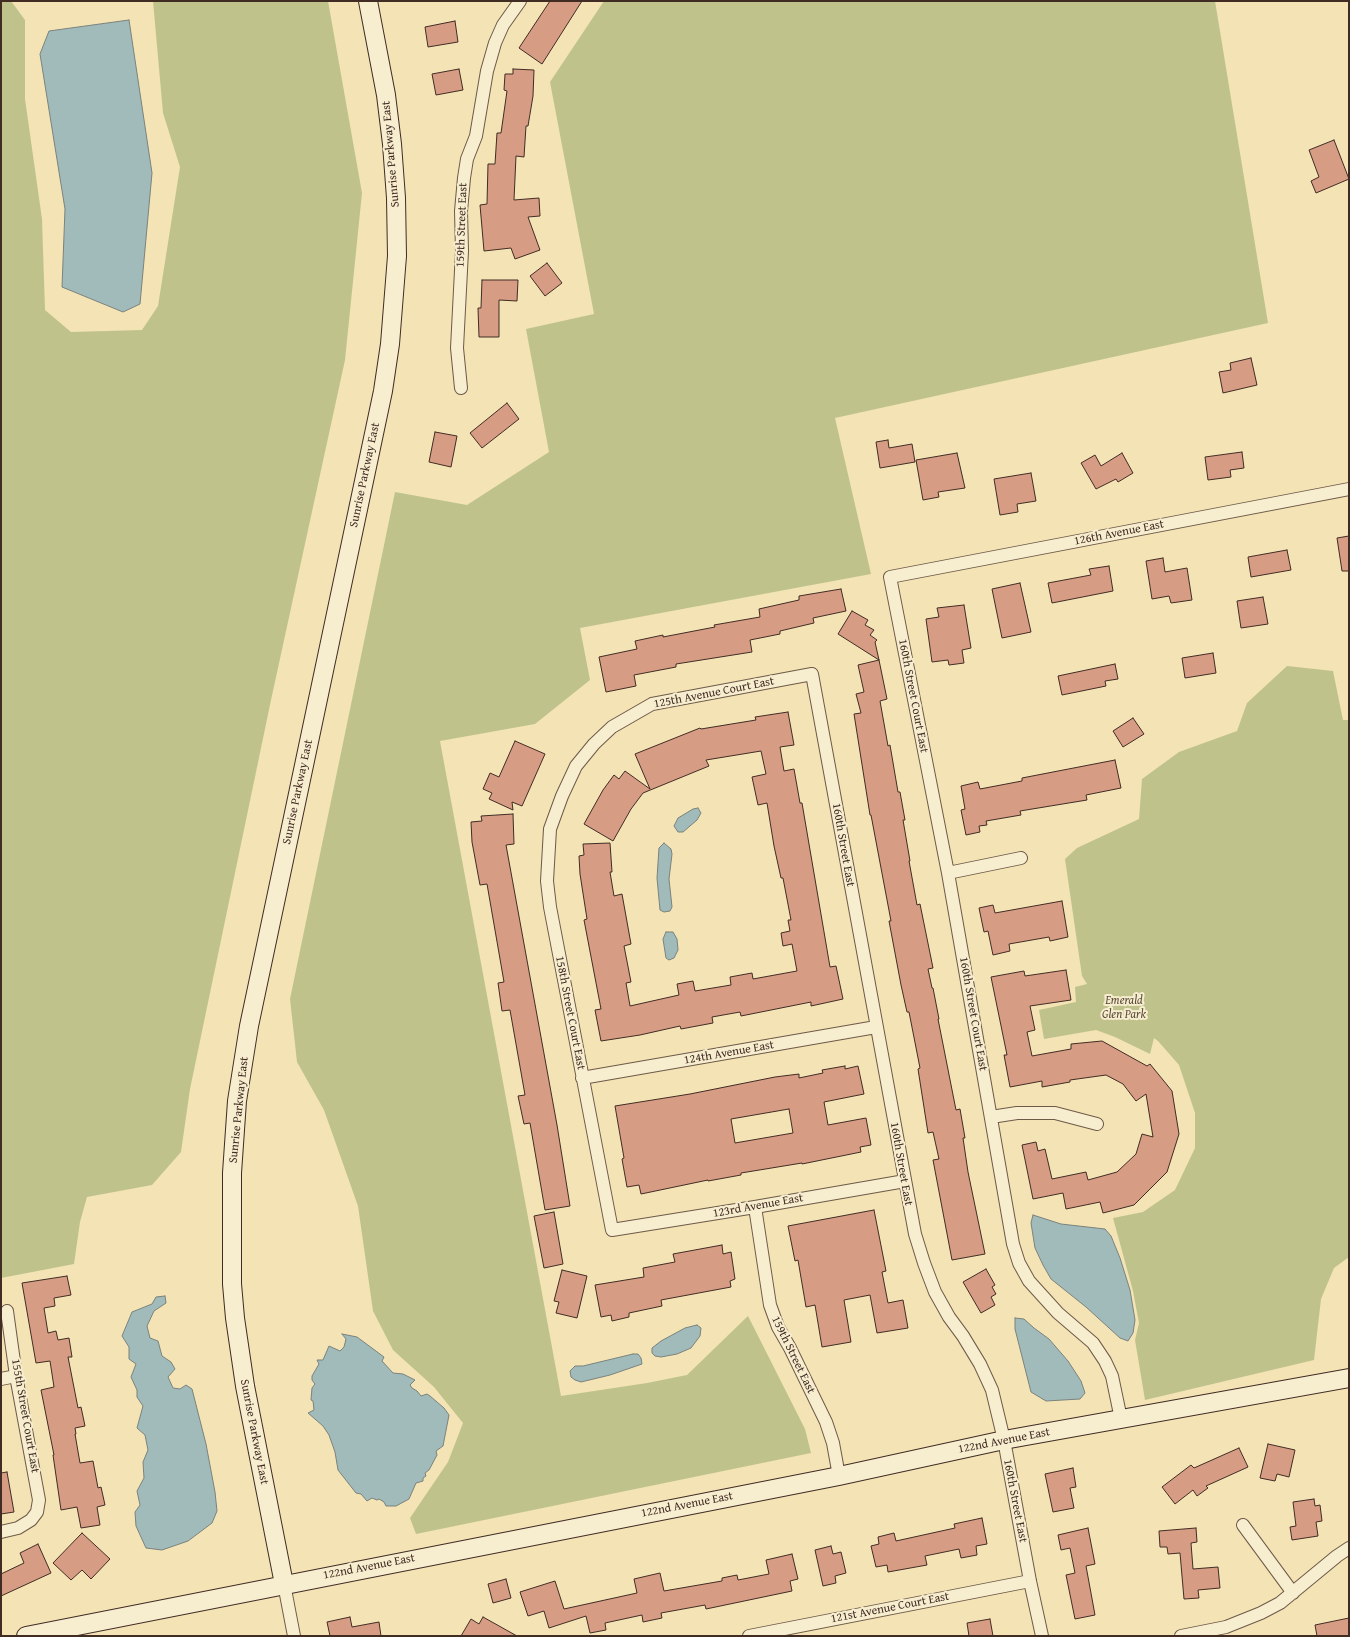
<!DOCTYPE html>
<style>
body{margin:0}
#map{position:relative;width:1350px;height:1637px;overflow:hidden;background:#f3e3b5;font-family:"Gentium Book Plus",serif}
canvas{display:block}
.frame{position:absolute;inset:0;border:2px solid #412c24;pointer-events:none}
</style>
<div id="map">
<canvas width="1350" height="1637"></canvas>
<div class="frame"></div>
</div>
<script>
const ctx = document.querySelector('canvas').getContext('2d');
ctx.lineJoin = 'round';
function fillPath(path, color) {
  ctx.fillStyle = color;
  ctx.fill(path, 'evenodd');
}
function toPath(rows) {
  const path = new Path2D();
  for (const r of rows) {
    path.moveTo(r[0], r[1]);
    for (let i = 2; i < r.length; i += 2) path.lineTo(r[i], r[i + 1]);
  }
  return path;
}
function stroke(path, color, width, dash) {
  ctx.strokeStyle = color;
  ctx.lineWidth = width;
  ctx.lineCap = dash ? 'butt' : 'round';
  ctx.setLineDash(dash || []);
  ctx.stroke(path);
}
function write(font, color, halo, rows, align = 'center') {
  ctx.font = font + ' "Gentium Book Plus",serif';
  ctx.lineWidth = 4;
  ctx.setLineDash([]);
  ctx.textBaseline = 'middle';
  ctx.strokeStyle = halo;
  ctx.fillStyle = color;
  for (const [text, x, y, turn = 0] of rows) {
    ctx.save();
    ctx.translate(x, y);
    ctx.rotate((+turn || 0) * Math.PI / 180);
    ctx.textAlign = isNaN(turn) ? turn : align;
    if (halo) ctx.strokeText(text, 0, 0);
    ctx.fillText(text, 0, 0);
    ctx.restore();
  }
}
const green = toPath([
 [1,1,11,1,25,20,25,99,42,219,45,310,71,332,142,330,158,306,180,167,163,113,153,1,328,1,362,193,345,360,271,700,190,1089,181,1152,152,1185,87,1197,80,1222,74,1264,1,1278],
 [604,1,1215,1,1268,323,835,418,871,574,580,628,590,680,535,724,440,741,561,1396,647,1383,687,1375,748,1316,805,1429,811,1453,416,1534,410,1518,448,1462,463,1423,434,1387,393,1350,373,1311,358,1206,324,1110,297,1062,290,999,395,492,467,505,549,452,526,329,594,314,550,82],
 [1287,666,1333,671,1343,720,1349,720,1349,1257,1334,1268,1321,1299,1314,1360,1145,1400,1135,1340,1139,1323,1133,1291,1113,1218,1143,1212,1175,1190,1195,1148,1195,1113,1179,1065,1158,1041,1154,1038,1150,1054,1115,1037,1096,1030,1044,1039,1039,1010,1076,1002,1075,987,1087,984,1082,976,1065,859,1077,848,1139,819,1142,779,1179,752,1237,731,1247,703]
]);
const water = toPath([
 [129,20,152,173,140,304,123,312,62,287,65,209,40,54,49,31,129,20],
 [698,808,701,813,697,820,683,832,678,832,674,826,678,818,693,809,698,808],
 [664,843,671,849,672,854,669,879,672,907,670,911,664,912,660,910,657,878,659,848,664,843],
 [666,932,673,932,677,939,678,950,674,958,669,960,666,958,663,939,666,932],
 [1033,1215,1061,1224,1105,1229,1111,1236,1120,1258,1130,1290,1135,1320,1133,1333,1128,1341,1120,1338,1086,1307,1051,1279,1043,1265,1035,1248,1031,1223,1033,1215],
 [165,1296,166,1303,154,1311,147,1326,150,1338,158,1341,162,1356,171,1362,175,1369,168,1377,173,1388,180,1389,186,1385,192,1389,206,1444,215,1492,217,1511,212,1523,188,1541,162,1550,146,1548,136,1526,135,1512,140,1505,137,1491,144,1478,143,1462,148,1450,145,1435,137,1428,143,1406,137,1397,137,1390,131,1377,136,1364,129,1359,129,1347,122,1336,132,1312,152,1304,156,1297,165,1296],
 [1015,1318,1024,1319,1034,1328,1049,1339,1068,1361,1081,1381,1085,1393,1080,1399,1046,1401,1031,1392,1015,1329,1015,1318],
 [697,1325,701,1328,700,1336,691,1348,677,1354,661,1357,655,1356,652,1353,652,1348,661,1341,685,1328,697,1325],
 [342,1334,357,1337,384,1357,382,1361,393,1373,403,1374,415,1380,410,1385,412,1388,417,1391,421,1396,427,1394,430,1396,444,1408,449,1415,443,1446,436,1451,437,1455,429,1470,425,1473,426,1476,423,1478,423,1481,416,1483,409,1499,396,1506,386,1506,384,1502,379,1499,377,1500,372,1498,367,1501,361,1494,356,1493,338,1470,335,1452,329,1435,323,1426,308,1413,314,1410,313,1401,311,1400,312,1388,315,1384,312,1380,312,1376,319,1364,317,1360,323,1360,329,1346,340,1351,344,1347,346,1339,342,1334],
 [633,1354,638,1354,641,1358,642,1364,610,1375,581,1382,575,1380,571,1377,570,1371,575,1366,583,1366,633,1354]
]);
const building = toPath([
 [550,1,582,1,542,64,519,48,550,1],
 [455,21,458,42,428,47,425,27,455,21],
 [459,69,463,90,436,95,432,74,459,69],
 [513,69,534,70,533,96,528,126,526,126,524,157,516,156,514,200,539,198,540,216,528,217,540,250,515,259,511,248,484,251,480,205,487,204,488,164,495,164,497,133,501,133,507,91,504,90,505,74,513,74,513,69],
 [1334,140,1349,179,1316,193,1311,181,1319,177,1309,150,1334,140],
 [547,263,562,283,545,296,530,276,547,263],
 [482,280,518,280,517,301,499,300,499,337,479,337,478,308,481,308,482,280],
 [1251,358,1257,385,1223,393,1219,372,1231,370,1230,363,1251,358],
 [507,403,519,419,482,448,470,433,507,403],
 [435,432,457,436,451,467,429,462,435,432],
 [888,440,889,448,912,444,915,462,880,468,876,442,888,440],
 [1242,452,1244,468,1230,470,1231,477,1208,480,1205,457,1242,452],
 [957,453,965,488,938,492,939,497,923,500,916,460,957,453],
 [1122,453,1133,473,1118,482,1116,479,1096,489,1081,463,1095,455,1101,466,1122,453],
 [1031,473,1036,501,1017,504,1018,512,1000,515,994,479,1031,473],
 [1349,536,1349,571,1342,571,1337,538,1349,536],
 [1287,550,1291,570,1251,577,1248,557,1287,550],
 [1163,558,1165,572,1187,568,1192,600,1171,603,1169,596,1152,599,1146,561,1163,558],
 [1109,566,1113,591,1052,603,1048,583,1091,575,1089,569,1109,566],
 [1020,583,1031,632,1002,638,992,589,1020,583],
 [841,589,846,611,813,618,814,623,780,631,780,634,750,640,752,652,676,664,676,667,634,675,636,686,606,692,599,657,637,649,635,641,663,635,663,637,715,627,714,625,760,617,759,609,799,600,799,596,841,589],
 [1263,597,1268,624,1241,628,1237,601,1263,597],
 [964,605,971,648,962,650,964,663,949,665,948,660,932,662,926,619,939,617,937,608,964,605],
 [852,611,868,620,865,625,874,630,870,635,877,640,875,642,879,660,838,634,852,611],
 [1213,653,1216,673,1185,678,1182,658,1213,653],
 [879,660,887,699,880,701,888,746,890,745,898,792,900,792,905,820,903,820,910,861,909,861,917,905,920,904,933,968,928,969,932,988,933,988,939,1019,938,1019,956,1110,960,1109,965,1138,963,1138,968,1172,985,1254,952,1260,933,1160,939,1159,933,1132,928,1133,918,1069,920,1068,909,1012,907,1012,901,985,889,921,891,921,871,815,870,815,854,714,861,713,856,694,864,692,858,665,879,660],
 [1115,664,1118,679,1105,681,1106,686,1062,695,1058,676,1115,664],
 [788,712,794,745,780,747,784,771,794,769,800,803,802,803,830,967,836,966,843,999,811,1006,811,1002,741,1016,740,1012,712,1017,713,1023,681,1029,680,1026,640,1035,601,1041,595,1010,601,1009,584,920,587,919,580,874,579,856,584,855,583,844,610,843,612,872,610,872,614,896,622,894,631,944,624,946,631,982,626,983,630,1006,679,995,677,984,693,981,695,991,731,985,730,977,752,973,753,979,797,971,792,944,783,946,781,933,790,931,788,920,791,920,783,878,781,878,774,846,767,803,758,805,752,777,766,774,761,751,706,760,709,766,643,793,631,809,613,841,584,824,603,790,614,775,619,779,625,771,650,789,635,754,700,728,701,729,756,720,755,717,788,712],
 [1133,718,1144,734,1123,747,1113,731,1133,718],
 [515,741,545,754,522,806,512,802,513,810,489,799,492,793,483,789,490,773,499,777,515,741],
 [1115,760,1121,788,1086,795,1087,800,1020,811,1021,815,986,821,987,825,979,826,980,832,966,835,961,810,965,809,961,786,978,782,980,789,1022,781,1022,778,1115,760],
 [513,814,514,844,506,845,557,1125,570,1206,545,1210,530,1123,524,1124,518,1096,525,1095,510,1010,502,1011,498,983,504,982,487,884,480,885,472,842,471,822,482,821,481,816,513,814],
 [1062,901,1068,937,1050,941,1049,937,1009,944,1010,951,993,955,988,931,984,932,979,908,993,905,995,913,1062,901],
 [1066,970,1071,1000,1030,1006,1035,1030,1027,1032,1032,1056,1071,1049,1071,1044,1102,1041,1147,1066,1150,1064,1172,1091,1179,1134,1167,1172,1134,1205,1103,1213,1100,1202,1066,1209,1063,1193,1033,1199,1022,1145,1036,1142,1038,1151,1045,1149,1052,1179,1086,1172,1088,1180,1117,1172,1136,1154,1142,1134,1153,1137,1146,1094,1136,1101,1123,1084,1106,1075,1070,1080,1070,1082,1042,1087,1042,1081,1010,1087,1004,1055,1007,1055,991,977,1024,971,1025,976,1066,970],
 [845,1066,845,1069,858,1066,864,1094,824,1102,828,1125,866,1118,871,1145,860,1147,861,1152,802,1164,802,1163,741,1173,741,1175,708,1181,708,1180,641,1194,639,1185,627,1187,622,1159,624,1158,615,1106,690,1094,775,1077,799,1074,799,1078,823,1073,822,1070,845,1066],
 [789,1109,793,1133,735,1143,731,1119,789,1109],
 [874,1210,886,1271,882,1272,888,1303,903,1300,908,1328,877,1333,870,1295,844,1300,851,1342,822,1347,815,1305,806,1307,798,1260,795,1261,788,1226,874,1210],
 [554,1212,563,1264,544,1268,534,1216,554,1212],
 [722,1245,723,1254,731,1252,735,1279,730,1281,731,1287,661,1300,662,1306,629,1313,629,1317,612,1321,611,1315,601,1317,595,1285,644,1277,643,1268,675,1262,673,1254,722,1245],
 [986,1269,995,1285,992,1287,996,1294,991,1297,995,1305,981,1313,963,1282,986,1269],
 [562,1270,587,1276,577,1318,556,1313,559,1302,554,1301,562,1270],
 [67,1276,71,1295,54,1298,55,1306,44,1308,48,1333,56,1331,58,1340,69,1338,72,1357,68,1357,78,1408,81,1407,85,1426,75,1428,76,1434,75,1434,80,1463,93,1461,98,1488,101,1487,105,1505,97,1507,100,1525,81,1528,77,1507,61,1510,53,1455,54,1455,41,1390,54,1387,50,1361,36,1363,22,1283,67,1276],
 [1268,1444,1295,1450,1289,1477,1277,1474,1275,1481,1260,1478,1268,1444],
 [1239,1448,1248,1467,1206,1486,1208,1488,1197,1496,1193,1490,1175,1504,1162,1487,1191,1465,1194,1468,1239,1448],
 [1073,1468,1076,1487,1070,1488,1074,1508,1053,1512,1045,1474,1073,1468],
 [7,1472,14,1512,1,1514,1,1473,7,1472],
 [1314,1499,1315,1506,1320,1505,1322,1521,1316,1522,1318,1536,1292,1540,1290,1527,1296,1526,1293,1502,1314,1499],
 [982,1518,987,1544,976,1546,977,1555,961,1558,959,1549,925,1556,927,1565,888,1572,887,1565,876,1567,871,1546,879,1544,878,1537,894,1533,896,1541,955,1528,954,1524,982,1518],
 [1088,1528,1095,1564,1086,1566,1095,1615,1075,1619,1066,1575,1075,1573,1070,1548,1061,1550,1058,1535,1088,1528],
 [1196,1528,1197,1542,1191,1543,1193,1569,1218,1567,1220,1588,1198,1590,1199,1598,1184,1599,1180,1553,1168,1554,1167,1547,1160,1547,1159,1531,1196,1528],
 [82,1533,110,1559,91,1579,82,1570,71,1580,53,1563,82,1533],
 [38,1544,51,1573,1,1596,1,1574,24,1563,20,1553,38,1544],
 [831,1546,833,1554,841,1552,846,1573,835,1576,836,1583,823,1586,815,1550,831,1546],
 [792,1554,798,1579,790,1581,792,1591,706,1609,705,1605,661,1613,662,1618,643,1622,642,1615,605,1623,606,1630,590,1633,586,1616,549,1628,544,1611,528,1616,520,1592,555,1581,564,1609,637,1593,634,1579,660,1573,664,1591,722,1581,722,1578,737,1575,738,1580,769,1574,766,1560,792,1554],
 [506,1579,511,1598,493,1603,488,1584,506,1579],
 [350,1617,352,1627,379,1622,381,1636,330,1636,327,1622,350,1617],
 [483,1617,517,1636,461,1636,471,1619,479,1624,483,1617],
 [1349,1618,1349,1636,1317,1636,1315,1625,1349,1618],
 [990,1619,993,1636,969,1636,967,1623,990,1619]
]);
const street = toPath([
 [461,388,457,348,462,251,461,211,464,178,467,159,476,136,487,71,495,43,503,25,520,1],
 [948,873,1021,858],
 [582,1078,876,1027],
 [991,1117,1017,1113,1055,1113,1097,1124],
 [905,1181,755,1207,612,1230,550,907,547,881,550,829,562,796,576,766,594,744,612,727,652,704,812,674,915,1234,924,1263,935,1292,949,1317,963,1336,980,1364,992,1390,1004,1440,1030,1581,1042,1636],
 [755,1207,770,1305,778,1327,790,1348,826,1422,833,1443,839,1476],
 [1,1379,16,1376],
 [1121,1419,1112,1376,1105,1361,1093,1343,1058,1313,1029,1281,1019,1263,1013,1244,948,873,890,577,1349,489],
 [1243,1525,1293,1593],
 [1,1532,18,1528,31,1520,37,1512,39,1500,16,1376,7,1311],
 [284,1584,294,1636],
 [749,1636,1030,1581],
 [1181,1636,1226,1627,1261,1613,1280,1603,1337,1556,1349,1548]
]);
const secondary = toPath([
 [284,1584,245,1386,235,1318,232,1284,232,1173,237,1101,249,1026,383,391,390,344,397,256,396,198,392,144,386,95,368,1],
 [26,1636,839,1476,1004,1440,1349,1378]
]);
const streetNames = [
 ["Sunrise Parkway East",391,154,-95],
 ["159th Street East",462,225,-88],
 ["Sunrise Parkway East",365,475,-78],
 ["126th Avenue East",1119,533,-11],
 ["125th Avenue Court East",714,693,-11],
 ["160th Street Court East",913,696,79],
 ["Sunrise Parkway East",298,792,-78],
 ["160th Street East",843,845,80],
 ["158th Street Court East",570,1013,79],
 ["160th Street Court East",973,1014,80],
 ["124th Avenue East",729,1053,-10],
 ["Sunrise Parkway East",239,1110,-84],
 ["160th Street East",901,1164,80],
 ["123rd Avenue East",758,1206,-10],
 ["159th Street East",793,1355,64],
 ["155th Street Court East",25,1416,80],
 ["Sunrise Parkway East",254,1432,79],
 ["122nd Avenue East",1004,1441,-11],
 ["160th Street East",1015,1501,79],
 ["122nd Avenue East",687,1505,-11],
 ["122nd Avenue East",369,1567,-11],
 ["121st Avenue Court East",890,1608,-11]
];
const parkNames = [
 ["Emerald",1124,1001],
 ["Glen Park",1124,1015]
];
fillPath(green, '#bfc38b');
fillPath(water, '#a0bbb9');
stroke(water, '#7a827d', 1);
fillPath(building, '#d79c84');
stroke(building, '#412c24', 1);
stroke(street, '#6e5a48', 14);
stroke(secondary, '#412c24', 20);
stroke(street, '#f7edcf', 12);
stroke(secondary, '#f7edcf', 18);
write('12px', '#412c24', '#f7edcf', streetNames);
write('italic 12px', '#5a4a39', '#f7edcf', parkNames);
</script>
